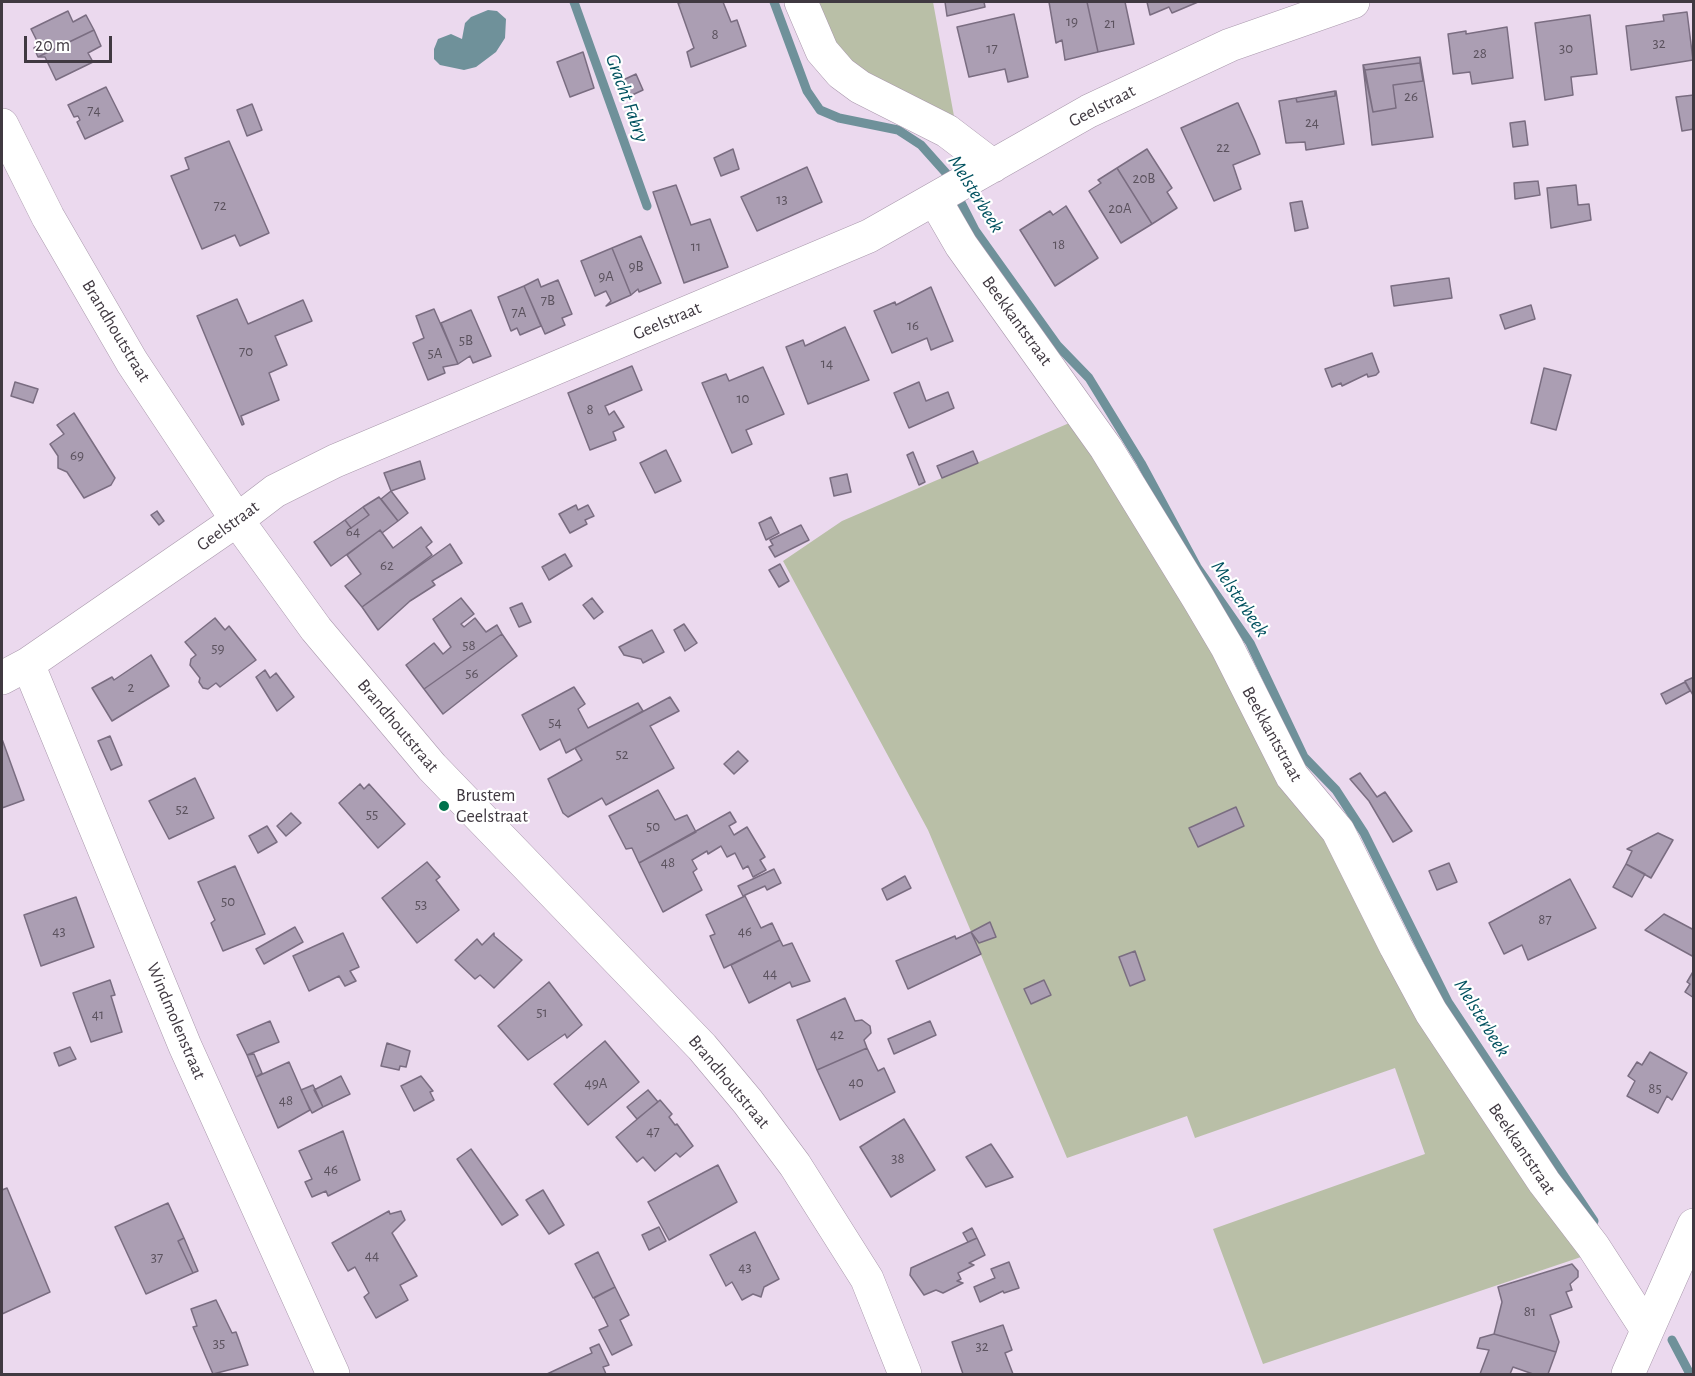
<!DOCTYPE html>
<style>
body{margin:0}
#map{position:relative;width:1695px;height:1376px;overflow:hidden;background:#ebd9ee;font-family:"Alegreya Sans",sans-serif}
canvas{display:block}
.frame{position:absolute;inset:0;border:3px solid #403941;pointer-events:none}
.scale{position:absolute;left:24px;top:36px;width:88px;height:27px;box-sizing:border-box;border:3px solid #403941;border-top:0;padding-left:8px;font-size:18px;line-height:21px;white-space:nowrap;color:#403941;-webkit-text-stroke:4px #fff;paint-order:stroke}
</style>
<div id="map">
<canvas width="1695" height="1376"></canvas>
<div class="frame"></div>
<div class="scale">20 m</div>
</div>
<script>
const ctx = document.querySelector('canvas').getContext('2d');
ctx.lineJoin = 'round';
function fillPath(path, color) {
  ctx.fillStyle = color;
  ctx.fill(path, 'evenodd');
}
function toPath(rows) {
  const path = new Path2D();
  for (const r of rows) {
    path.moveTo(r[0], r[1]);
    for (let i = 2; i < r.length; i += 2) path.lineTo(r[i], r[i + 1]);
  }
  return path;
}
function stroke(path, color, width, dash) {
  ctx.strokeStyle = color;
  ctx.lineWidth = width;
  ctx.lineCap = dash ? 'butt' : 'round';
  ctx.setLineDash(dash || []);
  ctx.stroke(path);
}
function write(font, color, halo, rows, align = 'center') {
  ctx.font = font + ' "Alegreya Sans",sans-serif';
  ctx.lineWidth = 4.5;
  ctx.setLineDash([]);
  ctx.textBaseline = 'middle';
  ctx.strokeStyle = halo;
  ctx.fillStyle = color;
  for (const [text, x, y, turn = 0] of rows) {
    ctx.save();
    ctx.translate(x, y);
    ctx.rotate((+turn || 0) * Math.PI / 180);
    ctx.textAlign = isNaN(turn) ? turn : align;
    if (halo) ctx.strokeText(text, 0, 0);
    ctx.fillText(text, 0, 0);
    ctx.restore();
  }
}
const green = toPath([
 [813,2,933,2,956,127,850,64,827,34],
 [1074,421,1587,1255,1263,1364,1213,1229,1425,1154,1395,1068,1195,1138,1187,1116,1067,1158,928,830,783,561,842,521]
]);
const water = toPath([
 [488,10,497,11,506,19,505,38,496,52,476,67,464,70,440,65,434,59,434,49,438,39,451,34,462,39,465,23,471,17]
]);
const stream = toPath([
 [574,2,647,206],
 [774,2,807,91,820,110,839,118,898,130,921,145,946,173,975,230,1058,346,1089,378,1141,463,1197,567,1250,643,1304,757,1336,790,1364,833,1448,1002,1594,1221],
 [1672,1340,1690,1374]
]);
const building = toPath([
 [683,2,723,2,731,22,737,20,746,46,691,67,687,52,694,48,678,3,683,2],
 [945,2,984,2,985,7,947,16,945,2],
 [1049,2,1087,2,1098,52,1065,60,1062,40,1056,43,1049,2],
 [1087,2,1125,2,1134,44,1098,52,1087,2],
 [1147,2,1198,2,1172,13,1169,7,1150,15,1147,2],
 [68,11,73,22,86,15,94,30,38,57,34,48,39,45,31,29,68,11],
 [1687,12,1693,60,1631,70,1626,26,1664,21,1663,15,1687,12],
 [1014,14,1028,77,1008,82,1005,69,969,77,957,27,1014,14],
 [1590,15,1597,74,1571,77,1573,95,1545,100,1535,23,1590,15],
 [1507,27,1513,78,1472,84,1470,72,1453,74,1448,34,1466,31,1466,34,1507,27],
 [94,30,101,46,88,53,93,62,56,80,45,57,38,57,94,30],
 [583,52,594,88,570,97,557,62,583,52],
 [1420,57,1433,137,1372,145,1363,65,1373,112,1396,108,1393,85,1423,81,1420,57],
 [1420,57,1420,63,1365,70,1363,65,1420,57],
 [1420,63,1423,81,1393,85,1396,108,1373,112,1365,70,1420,63],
 [636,74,643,90,630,96,623,80,636,74],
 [106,87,123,121,85,139,77,122,80,120,78,116,74,117,68,105,106,87],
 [1335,91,1335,96,1297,102,1296,98,1335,91],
 [1336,91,1344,144,1306,150,1305,142,1286,143,1279,101,1296,98,1297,102,1335,96,1336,91],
 [1694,95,1694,129,1682,131,1676,97,1694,95],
 [1237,103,1238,103,1255,141,1260,154,1233,165,1241,189,1214,201,1181,128,1237,103],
 [252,104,262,130,247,136,237,110,252,104],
 [1525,121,1528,145,1513,147,1510,123,1525,121],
 [229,141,269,233,240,246,235,235,202,249,171,176,189,169,185,158,229,141],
 [733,149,739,169,721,176,714,158,733,149],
 [1147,149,1172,188,1167,192,1177,208,1152,224,1117,168,1147,149],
 [807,167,822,202,757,231,741,197,807,167],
 [1117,168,1152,224,1121,243,1089,191,1101,183,1098,180,1117,168],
 [1538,181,1540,195,1515,199,1514,183,1538,181],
 [676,185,691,225,710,219,728,267,684,283,653,192,676,185],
 [1576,185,1578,205,1589,204,1591,220,1551,228,1547,188,1576,185],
 [1302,201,1308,228,1295,231,1290,203,1302,201],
 [1066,206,1098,258,1055,286,1020,230,1050,211,1053,215,1066,206],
 [641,236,661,283,639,292,638,289,631,295,612,248,641,236],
 [612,248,631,295,606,306,611,301,606,291,595,296,581,261,612,248],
 [1449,278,1452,298,1394,306,1391,286,1449,278],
 [538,279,541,287,558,280,572,314,562,318,565,325,545,334,524,286,538,279],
 [524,286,541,326,520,335,517,328,511,331,498,297,524,286],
 [931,287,953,341,931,350,927,338,892,353,874,311,895,302,896,305,931,287],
 [237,299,248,324,303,300,312,321,275,336,287,365,269,373,279,400,241,416,244,424,242,425,197,316,237,299],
 [1531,305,1535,319,1505,329,1500,315,1531,305],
 [434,309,458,364,443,367,445,373,428,380,413,343,424,338,416,316,434,309],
 [471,310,491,356,473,363,470,356,458,364,441,323,471,310],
 [845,327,869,380,808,404,786,347,803,340,805,346,845,327],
 [1372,353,1379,372,1376,375,1368,377,1367,374,1342,386,1341,383,1332,387,1325,369,1372,353],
 [632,366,642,390,605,406,609,415,614,411,624,427,613,432,616,440,590,450,568,393,632,366],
 [763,367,784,414,746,430,752,444,732,453,702,383,726,374,729,381,763,367],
 [1544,368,1571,375,1556,430,1531,423,1544,368],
 [15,382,38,389,33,403,11,396,15,382],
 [919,382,926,401,948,392,954,408,909,428,894,393,919,382],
 [74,413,115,478,111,485,84,498,67,472,58,468,58,456,50,444,64,434,57,425,74,413],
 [666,450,681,481,655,493,640,463,666,450],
 [973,451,978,463,942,478,937,466,973,451],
 [913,452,925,482,919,485,907,455,913,452],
 [420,461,425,479,391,491,384,473,420,461],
 [847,474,851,492,834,496,830,478,847,474],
 [391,491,408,513,398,521,381,499,391,491],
 [379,497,398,521,382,533,380,530,331,566,314,542,345,520,351,528,369,515,363,507,379,497],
 [576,505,578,510,588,505,594,516,585,520,587,524,570,533,559,514,576,505],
 [363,507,369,515,351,528,345,520,363,507],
 [157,511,164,521,159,525,151,515,157,511],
 [771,517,779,533,766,540,759,523,771,517],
 [801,525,809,540,775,557,769,547,773,545,770,540,801,525],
 [421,527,432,542,426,547,432,555,362,607,345,586,361,574,347,555,380,530,393,548,421,527],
 [450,544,462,563,432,581,435,585,410,601,378,630,362,607,450,544],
 [565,554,572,566,549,580,542,567,565,554],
 [780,564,789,581,779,587,769,570,780,564],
 [461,598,474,614,461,624,464,627,475,618,486,632,497,625,502,634,424,689,406,665,434,643,443,654,451,647,433,619,461,598],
 [592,598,603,612,594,619,583,605,592,598],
 [522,603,531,622,519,627,510,608,522,603],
 [215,618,225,630,229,626,256,660,220,687,216,683,208,689,203,688,199,682,200,678,190,665,191,659,196,655,185,642,215,618],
 [684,624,697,643,685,651,674,630,684,624],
 [652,630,664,652,643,663,641,659,624,655,619,647,652,630],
 [502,634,517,656,443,714,424,689,502,634],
 [151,655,169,686,112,721,92,688,112,677,114,680,151,655],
 [265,670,270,678,276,673,294,697,277,711,256,677,265,670],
 [1694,677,1694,697,1685,681,1694,677],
 [1685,682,1690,691,1666,704,1661,694,1685,682],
 [574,687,585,704,578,709,588,728,638,703,643,711,566,753,560,739,540,750,522,715,574,687],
 [670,697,679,711,650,726,674,768,606,805,602,798,568,817,563,813,548,779,582,760,575,748,670,697],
 [110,736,122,765,111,770,98,741,110,736],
 [2,739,24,800,2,808,2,739],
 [738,751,748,761,734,774,724,764,738,751],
 [1360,773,1377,797,1385,792,1412,831,1393,842,1369,801,1350,779,1360,773],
 [195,778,214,818,169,839,149,801,195,778],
 [360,784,364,789,369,784,405,824,378,848,339,803,360,784],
 [658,790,675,820,687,815,696,832,639,863,632,848,626,849,609,816,658,790],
 [1236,807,1244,826,1198,847,1189,828,1236,807],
 [730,812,736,822,729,826,734,835,747,827,765,857,760,860,766,870,753,877,748,866,743,869,735,853,727,857,721,846,708,854,707,851,692,860,697,869,693,872,702,890,663,912,639,863,730,812],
 [291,813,301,823,286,836,277,826,291,813],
 [267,826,277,842,258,853,249,836,267,826],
 [1658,833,1673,840,1651,878,1626,864,1632,851,1627,849,1658,833],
 [427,862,440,877,436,880,459,910,417,943,382,898,427,862],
 [1449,863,1457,882,1437,890,1429,871,1449,863],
 [1626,864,1645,874,1632,897,1613,887,1626,864],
 [235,866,265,934,223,951,211,923,215,920,198,882,235,866],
 [774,869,781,883,767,890,765,886,743,896,738,886,774,869],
 [905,876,911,888,887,900,882,889,905,876],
 [1570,879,1596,928,1528,960,1522,945,1504,954,1489,923,1570,879],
 [745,896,761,928,772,923,780,940,724,968,710,936,715,934,706,915,745,896],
 [76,897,94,947,41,966,24,915,76,897],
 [1664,914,1694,930,1694,957,1645,930,1664,914],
 [990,922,996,937,979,943,971,932,990,922],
 [295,927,303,942,264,964,256,949,295,927],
 [971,932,981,954,908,989,896,961,955,936,956,939,971,932],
 [343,933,359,967,350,971,356,981,345,986,339,976,309,991,293,956,343,933],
 [494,933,494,936,522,960,494,988,480,975,475,979,455,960,477,939,482,945,494,933],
 [780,940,783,946,792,943,810,981,792,987,790,982,749,1003,731,965,780,940],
 [1135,951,1145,980,1130,986,1119,957,1135,951],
 [1694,970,1694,998,1685,992,1690,984,1687,982,1694,970],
 [110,980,115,995,111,996,122,1032,91,1042,73,993,110,980],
 [1044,980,1051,995,1031,1004,1024,989,1044,980],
 [549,982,582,1025,567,1038,565,1034,528,1060,498,1026,549,982],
 [845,998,855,1021,862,1020,870,1026,871,1033,864,1040,867,1048,817,1070,797,1020,845,998],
 [270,1021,279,1042,247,1055,237,1035,270,1021],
 [930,1021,936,1035,894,1054,888,1039,930,1021],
 [605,1041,639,1082,588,1125,554,1084,605,1041],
 [387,1043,410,1051,406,1067,400,1066,399,1070,381,1066,387,1043],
 [70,1047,76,1059,59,1066,54,1053,70,1047],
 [867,1048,878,1071,884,1068,895,1092,840,1120,817,1070,867,1048],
 [1650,1052,1687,1073,1672,1100,1667,1096,1658,1113,1627,1096,1635,1081,1628,1076,1637,1062,1642,1065,1650,1052],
 [254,1054,262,1073,256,1077,247,1055,254,1054],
 [289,1062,310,1110,278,1128,256,1077,289,1062],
 [341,1076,350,1094,323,1107,314,1090,341,1076],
 [421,1076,433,1091,430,1092,434,1100,414,1111,401,1086,421,1076],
 [313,1085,323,1107,312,1113,301,1090,313,1085],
 [648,1090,658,1102,637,1119,627,1107,648,1090],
 [660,1100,672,1114,669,1117,675,1125,677,1124,693,1146,680,1157,676,1153,655,1171,643,1157,637,1162,616,1137,660,1100],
 [904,1119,935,1170,891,1197,860,1147,904,1119],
 [343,1131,360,1180,328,1196,326,1191,312,1197,305,1182,312,1179,299,1151,343,1131],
 [991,1144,1013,1177,986,1187,966,1157,991,1144],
 [471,1149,518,1215,502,1225,457,1159,471,1149],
 [718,1165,737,1202,669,1240,648,1202,718,1165],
 [7,1188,50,1292,2,1314,2,1190,7,1188],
 [543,1190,564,1225,549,1234,526,1200,543,1190],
 [168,1203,184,1238,178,1241,193,1273,146,1294,115,1227,168,1203],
 [389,1211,390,1214,401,1211,405,1220,392,1233,417,1276,400,1285,408,1300,376,1318,364,1297,369,1293,355,1267,348,1271,332,1243,389,1211],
 [659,1227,666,1241,649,1250,642,1235,659,1227],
 [972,1228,977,1238,968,1242,963,1233,972,1228],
 [755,1232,779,1279,764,1287,761,1297,753,1294,742,1300,732,1282,726,1286,710,1255,755,1232],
 [184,1238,198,1271,193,1273,178,1241,184,1238],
 [977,1238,985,1255,969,1263,974,1265,958,1273,961,1279,957,1281,963,1283,943,1293,936,1290,924,1295,910,1275,911,1268,977,1238],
 [598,1252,615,1287,593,1298,575,1264,598,1252],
 [1009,1262,1019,1288,1004,1293,1003,1291,980,1302,974,1287,995,1278,991,1269,1009,1262],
 [1572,1264,1578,1271,1578,1277,1570,1284,1572,1290,1566,1292,1572,1307,1550,1315,1559,1342,1556,1352,1494,1334,1502,1302,1498,1287,1572,1264],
 [615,1287,629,1315,620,1320,632,1345,612,1355,599,1330,608,1326,594,1298,615,1287],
 [216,1300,232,1333,236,1332,248,1365,213,1374,193,1327,197,1326,191,1309,216,1300],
 [1003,1325,1012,1350,1005,1353,1013,1374,963,1374,952,1342,1003,1325],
 [1494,1334,1556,1352,1548,1374,1533,1374,1513,1367,1510,1374,1480,1374,1489,1350,1477,1348,1480,1338,1494,1334],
 [599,1344,609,1365,603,1367,606,1374,547,1374,592,1353,590,1348,599,1344]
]);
const minor = toPath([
 [801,2,822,51,841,73,860,87,947,131,993,166],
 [2,125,48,217,132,362,237,520,316,629,432,767,702,1047,748,1102,795,1165,867,1279,905,1374],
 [935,200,961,245,1106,448,1198,598,1227,647,1292,776,1338,831,1396,947,1431,1012,1544,1182,1593,1246,1646,1328],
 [28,664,185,1046,333,1374],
 [2,678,28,664,237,520,275,491,335,461,869,236,1089,111,1230,45,1353,2]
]);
const major = toPath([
 [1628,1374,1694,1225]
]);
const markers = [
 [444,806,6,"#00724c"]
];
const numberNames = [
 ["19",1072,21],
 ["21",1110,23],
 ["8",715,34],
 ["32",1659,43],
 ["17",992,48],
 ["30",1566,48],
 ["28",1480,53],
 ["26",1411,96],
 ["74",94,110],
 ["24",1312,122],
 ["22",1223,147],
 ["20B",1144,178],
 ["13",782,199],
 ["72",220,205],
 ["20A",1120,208],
 ["18",1059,244],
 ["11",696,246],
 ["9B",636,266],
 ["9A",606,276],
 ["7B",548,300],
 ["7A",519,312],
 ["16",913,325],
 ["5B",466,340],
 ["70",246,351],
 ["5A",435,353],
 ["14",827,363],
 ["10",743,398],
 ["8",590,409],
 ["69",77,455],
 ["64",353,531],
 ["62",387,565],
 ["58",469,645],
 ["59",218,648],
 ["56",472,673],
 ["2",131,687],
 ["54",555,722],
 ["52",622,754],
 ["52",182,809],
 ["55",372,814],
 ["50",653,826],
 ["48",668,862],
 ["50",228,901],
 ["53",421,904],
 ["87",1545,919],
 ["43",59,931],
 ["46",745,931],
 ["44",770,973],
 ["51",542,1012],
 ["41",98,1014],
 ["42",837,1034],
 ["40",856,1082],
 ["49A",596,1083],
 ["85",1655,1088],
 ["48",286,1100],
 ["47",653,1131],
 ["38",898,1158],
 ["46",331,1169],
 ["44",372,1255],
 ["37",157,1257],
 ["43",745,1267],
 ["81",1530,1311],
 ["35",219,1343],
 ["32",982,1346]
];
const streetNames = [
 ["Geelstraat",1102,106,-27],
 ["Geelstraat",667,321,-23],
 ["Beekkantstraat",1017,321,54],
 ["Brandhoutstraat",116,331,59],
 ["Geelstraat",228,526,-36],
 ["Brandhoutstraat",398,726,50],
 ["Beekkantstraat",1272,734,61],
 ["Windmolenstraat",176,1021,67],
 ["Brandhoutstraat",729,1082,50],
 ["Beekkantstraat",1522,1149,56]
];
const poiNames = [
 ["Brustem",456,796],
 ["Geelstraat",456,817]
];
const waterNames = [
 ["Gracht Fabry",627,98,70],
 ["Melsterbeek",976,194,58],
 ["Melsterbeek",1240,599,56],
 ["Melsterbeek",1482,1018,58]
];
fillPath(green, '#b9bfa7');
fillPath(water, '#6f919a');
stroke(stream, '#6f919a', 9);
fillPath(building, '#ab9eb3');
stroke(building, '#7a6d81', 1.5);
stroke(minor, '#a998ac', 34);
stroke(major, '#a998ac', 34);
stroke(minor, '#fff', 33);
stroke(major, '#fff', 33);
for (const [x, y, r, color] of markers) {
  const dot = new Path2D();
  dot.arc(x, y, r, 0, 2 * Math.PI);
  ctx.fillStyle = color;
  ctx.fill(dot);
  stroke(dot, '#fff', 2);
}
write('15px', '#5b525e', null, numberNames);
write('18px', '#403941', '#fff', streetNames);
write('18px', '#403941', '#fff', poiNames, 'left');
write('italic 20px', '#01515f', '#fff', waterNames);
</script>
